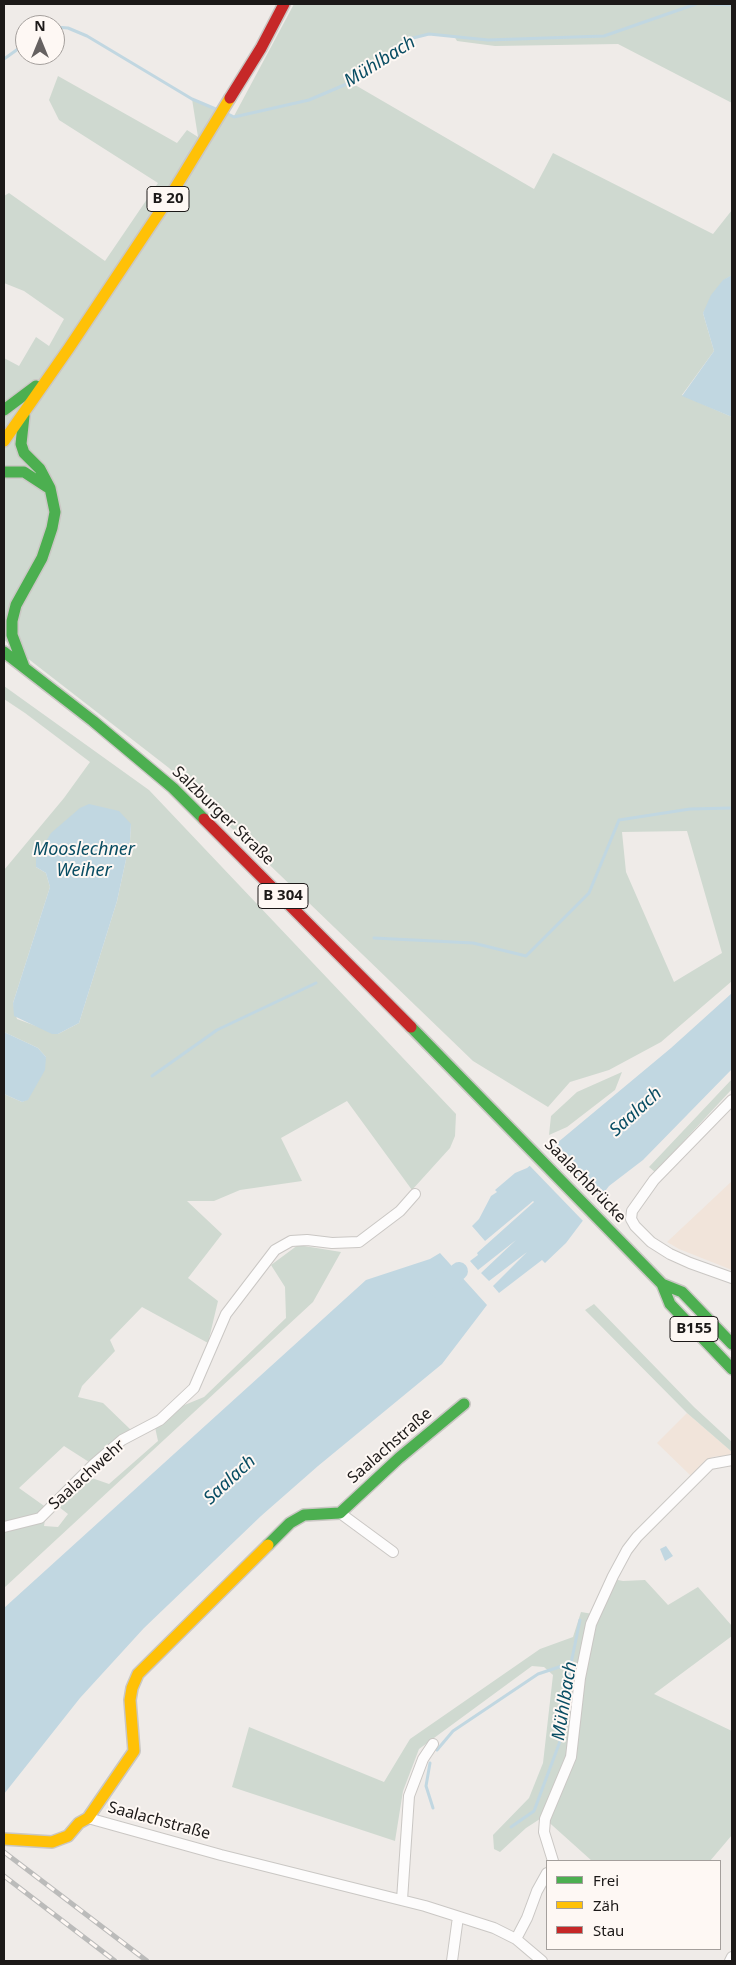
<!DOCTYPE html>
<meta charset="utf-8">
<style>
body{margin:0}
#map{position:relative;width:736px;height:1965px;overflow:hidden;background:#efebe8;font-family:"Noto Sans",sans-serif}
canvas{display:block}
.frame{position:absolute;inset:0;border:5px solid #1c1918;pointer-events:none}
.legend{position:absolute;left:546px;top:1860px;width:175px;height:90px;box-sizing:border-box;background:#fef8f4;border:1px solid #a49f9c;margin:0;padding:6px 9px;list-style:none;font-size:15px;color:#1c1918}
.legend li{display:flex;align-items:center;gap:10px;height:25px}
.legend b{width:25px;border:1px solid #a49f9c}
.north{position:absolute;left:15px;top:15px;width:50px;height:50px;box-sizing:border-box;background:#fef8f4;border:1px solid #a49f9c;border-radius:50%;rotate:0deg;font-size:14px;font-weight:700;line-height:20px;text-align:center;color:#1c1918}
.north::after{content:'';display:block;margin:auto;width:18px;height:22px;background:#666261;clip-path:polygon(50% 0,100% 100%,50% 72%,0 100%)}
</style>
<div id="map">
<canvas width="736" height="1965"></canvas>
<div class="frame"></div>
<ul class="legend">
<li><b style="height:6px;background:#4caf50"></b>Frei</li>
<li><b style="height:6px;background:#ffc107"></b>Zäh</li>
<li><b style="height:6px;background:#c62828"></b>Stau</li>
</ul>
<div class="north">N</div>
</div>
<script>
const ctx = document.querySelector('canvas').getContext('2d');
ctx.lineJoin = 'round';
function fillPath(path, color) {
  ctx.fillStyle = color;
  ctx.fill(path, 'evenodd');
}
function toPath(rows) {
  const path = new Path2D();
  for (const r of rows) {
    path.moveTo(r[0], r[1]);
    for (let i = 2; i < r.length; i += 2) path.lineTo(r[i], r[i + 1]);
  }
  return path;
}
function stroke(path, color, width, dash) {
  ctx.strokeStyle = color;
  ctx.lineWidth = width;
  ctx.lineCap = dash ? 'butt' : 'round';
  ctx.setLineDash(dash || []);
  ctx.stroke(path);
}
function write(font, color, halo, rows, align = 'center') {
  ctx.font = font + ' "Noto Sans",sans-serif';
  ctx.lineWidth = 4;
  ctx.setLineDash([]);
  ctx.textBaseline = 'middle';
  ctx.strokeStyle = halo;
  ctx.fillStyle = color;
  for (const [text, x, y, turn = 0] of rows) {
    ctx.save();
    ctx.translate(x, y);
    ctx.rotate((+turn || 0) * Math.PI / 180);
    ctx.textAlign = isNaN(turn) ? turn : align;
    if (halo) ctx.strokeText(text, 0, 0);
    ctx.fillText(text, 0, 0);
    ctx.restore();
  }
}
const commercial = toPath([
 [732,1181,732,1270,679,1249,667,1242],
 [687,1413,732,1452,732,1455,712,1457,691,1476,657,1443]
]);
const green = toPath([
 [294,4,732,4,732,103,618,44,495,46,457,41,454,36,446,35,429,34,409,39,350,82,534,189,553,153,713,234,732,210,732,275,723,281,703,313,714,351,682,395,732,417,732,981,661,1042,609,1070,570,1082,548,1107,473,1061,169,768,4,640,4,358,19,366,36,337,49,346,64,319,24,291,4,283,4,196,9,193,105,261,158,183,59,120,49,100,58,76,177,143,187,130,198,137,192,99,234,116],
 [687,831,722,953,674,982,626,872,622,832],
 [4,686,149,790,456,1114,455,1136,450,1148,412,1190,347,1101,281,1138,302,1181,240,1190,214,1201,187,1201,222,1234,188,1278,218,1301,208,1343,142,1307,110,1340,115,1351,82,1386,78,1397,103,1403,131,1430,89,1462,64,1446,19,1488,47,1508,44,1526,58,1527,68,1514,59,1507,89,1477,109,1484,158,1441,153,1418,204,1397,286,1318,285,1287,271,1265,298,1245,341,1252,313,1302,4,1588,4,1094,22,1102,28,1099,46,1057,38,1048,4,1032,4,870,64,798,90,762,25,713,4,699],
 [131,824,130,841,117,901,79,1023,58,1034,17,1019,13,1003,50,887,46,873,36,867],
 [622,1072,615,1090,567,1127,549,1135,551,1116,577,1092],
 [732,1079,732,1089,655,1172,649,1167],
 [594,1304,694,1407,732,1442,732,1452,687,1413,585,1310],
 [608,1578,623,1581,645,1580,668,1605,698,1587,732,1626,732,1636,654,1694,732,1731,732,1835,710,1861,592,1861,543,1817,526,1828,500,1852,494,1849,493,1835,529,1798,543,1763,553,1675,544,1667,532,1666,419,1749,403,1791,395,1841,232,1787,249,1727,384,1782,410,1739,540,1649,573,1637,581,1612,593,1614]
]);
const water = toPath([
 [732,275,732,417,682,396,714,351,703,313,711,295,723,280],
 [89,804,119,811,131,824,130,841,117,901,79,1023,58,1034,52,1034,14,1016,13,1003,50,887,46,873,36,867,36,858,51,833,80,808],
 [732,993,732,1069,643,1160,609,1186,566,1243,545,1263,542,1260,499,1293,493,1286,527,1252,489,1281,481,1273,516,1240,478,1270,470,1261,478,1255,477,1253,534,1202,533,1201,485,1241,472,1226,479,1219,491,1196,497,1192,495,1190,515,1173,527,1168,671,1048],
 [4,1032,38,1048,46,1057,45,1070,28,1100,22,1102,4,1094],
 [440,1253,487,1305,442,1364,318,1466,261,1516,144,1628,80,1698,4,1794,4,1608,366,1280,430,1259],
 [666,1546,673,1556,665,1561,660,1549],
 [185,1822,201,1831,198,1836,182,1827]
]);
const pier = toPath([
 [550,1146,602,1200,585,1223,528,1164]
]);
const stream = toPath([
 [709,4,732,5],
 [55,27,68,28,87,36,192,99,218,110],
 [4,59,25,44],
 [226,113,234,117,309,100,349,83,409,39,429,34,488,40,604,36,696,4],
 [374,938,473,943,526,956,589,893,619,820,690,809,732,808],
 [152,1076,217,1030,316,983],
 [437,1750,453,1731,538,1674,571,1663],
 [430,1763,426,1786,433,1808],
 [511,1827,534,1811,562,1736,563,1702,580,1620]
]);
const river = toPath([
 [438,1289,459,1271]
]);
const street = toPath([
 [732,1100,654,1180,632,1211,631,1219,635,1226,651,1242,670,1254,690,1263,732,1278],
 [340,1513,393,1552],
 [4,1527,40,1518,94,1464,122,1440,160,1420,194,1388,226,1314,275,1250,291,1241,307,1240,332,1243,359,1242,400,1211,415,1194],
 [88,1818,221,1855,425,1906,494,1928,516,1939,542,1961],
 [553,1861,544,1832,545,1819,571,1757,580,1678,591,1624,613,1576,627,1550,637,1537,710,1464,732,1460],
 [402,1900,409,1796,423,1759,433,1744],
 [516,1939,527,1918,537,1891,547,1873],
 [452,1961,458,1917],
 [730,1961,732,1957]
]);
const fast = toPath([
 [4,410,36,386],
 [24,416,21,444,24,453,40,469,50,488,55,512,52,528,42,558,16,605,12,621,12,635,24,667],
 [4,472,24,472,47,487],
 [4,652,93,721,173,788,204,819],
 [411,1027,662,1284,670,1304,732,1369],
 [662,1284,682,1292,732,1344],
 [268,1545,290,1523,304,1515,340,1513,399,1458,464,1404]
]);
const slow = toPath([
 [4,441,69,348,169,198,230,98],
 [4,1839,52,1842,68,1836,79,1823,88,1818,134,1751,130,1700,132,1688,138,1674,268,1545]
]);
const jam = toPath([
 [230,98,261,48,284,4],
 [204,819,411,1027]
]);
const rail = toPath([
 [4,1852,147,1961],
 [4,1876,115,1961]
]);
const shields = [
 [168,199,42],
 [283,896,50],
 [694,1329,48]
];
const shieldNames = [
 ["B 20",168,199],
 ["B 304",283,896],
 ["B155",694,1329]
];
const streetNames = [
 ["Salzburger Straße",223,816,44],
 ["Saalachbrücke",585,1181,46],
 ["Saalachstraße",390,1446,-41],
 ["Saalachwehr",87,1475,-42],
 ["Saalachstraße",159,1821,15]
];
const waterNames = [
 ["Mühlbach",380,62,-32],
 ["Mooslechner",84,850],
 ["Weiher",84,871],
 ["Saalach",636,1112,-42],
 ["Saalach",230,1480,-43],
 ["Mühlbach",565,1701,-81]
];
fillPath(commercial, '#f1e4da');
fillPath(green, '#cfd9d0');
fillPath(water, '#c1d7e1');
fillPath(pier, '#efebe8');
stroke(stream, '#c1d7e1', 3);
stroke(river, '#c1d7e1', 18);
stroke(street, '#cac7c4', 12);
stroke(fast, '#cac7c4', 14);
stroke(slow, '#cac7c4', 14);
stroke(jam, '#cac7c4', 14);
stroke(street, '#fdfcfc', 10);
stroke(fast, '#4caf50', 11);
stroke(slow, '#ffc107', 11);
stroke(jam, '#c62828', 11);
stroke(rail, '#bbbbba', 5);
stroke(rail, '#fef8f4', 3, [9]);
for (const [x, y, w] of shields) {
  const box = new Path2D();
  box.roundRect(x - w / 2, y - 12.5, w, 25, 4);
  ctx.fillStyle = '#fef8f4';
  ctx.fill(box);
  stroke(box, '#1c1918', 1);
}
write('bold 15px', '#1c1918', null, shieldNames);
write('16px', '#1c1918', '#fef8f4', streetNames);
write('italic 18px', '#094d63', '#fef8f4', waterNames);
</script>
